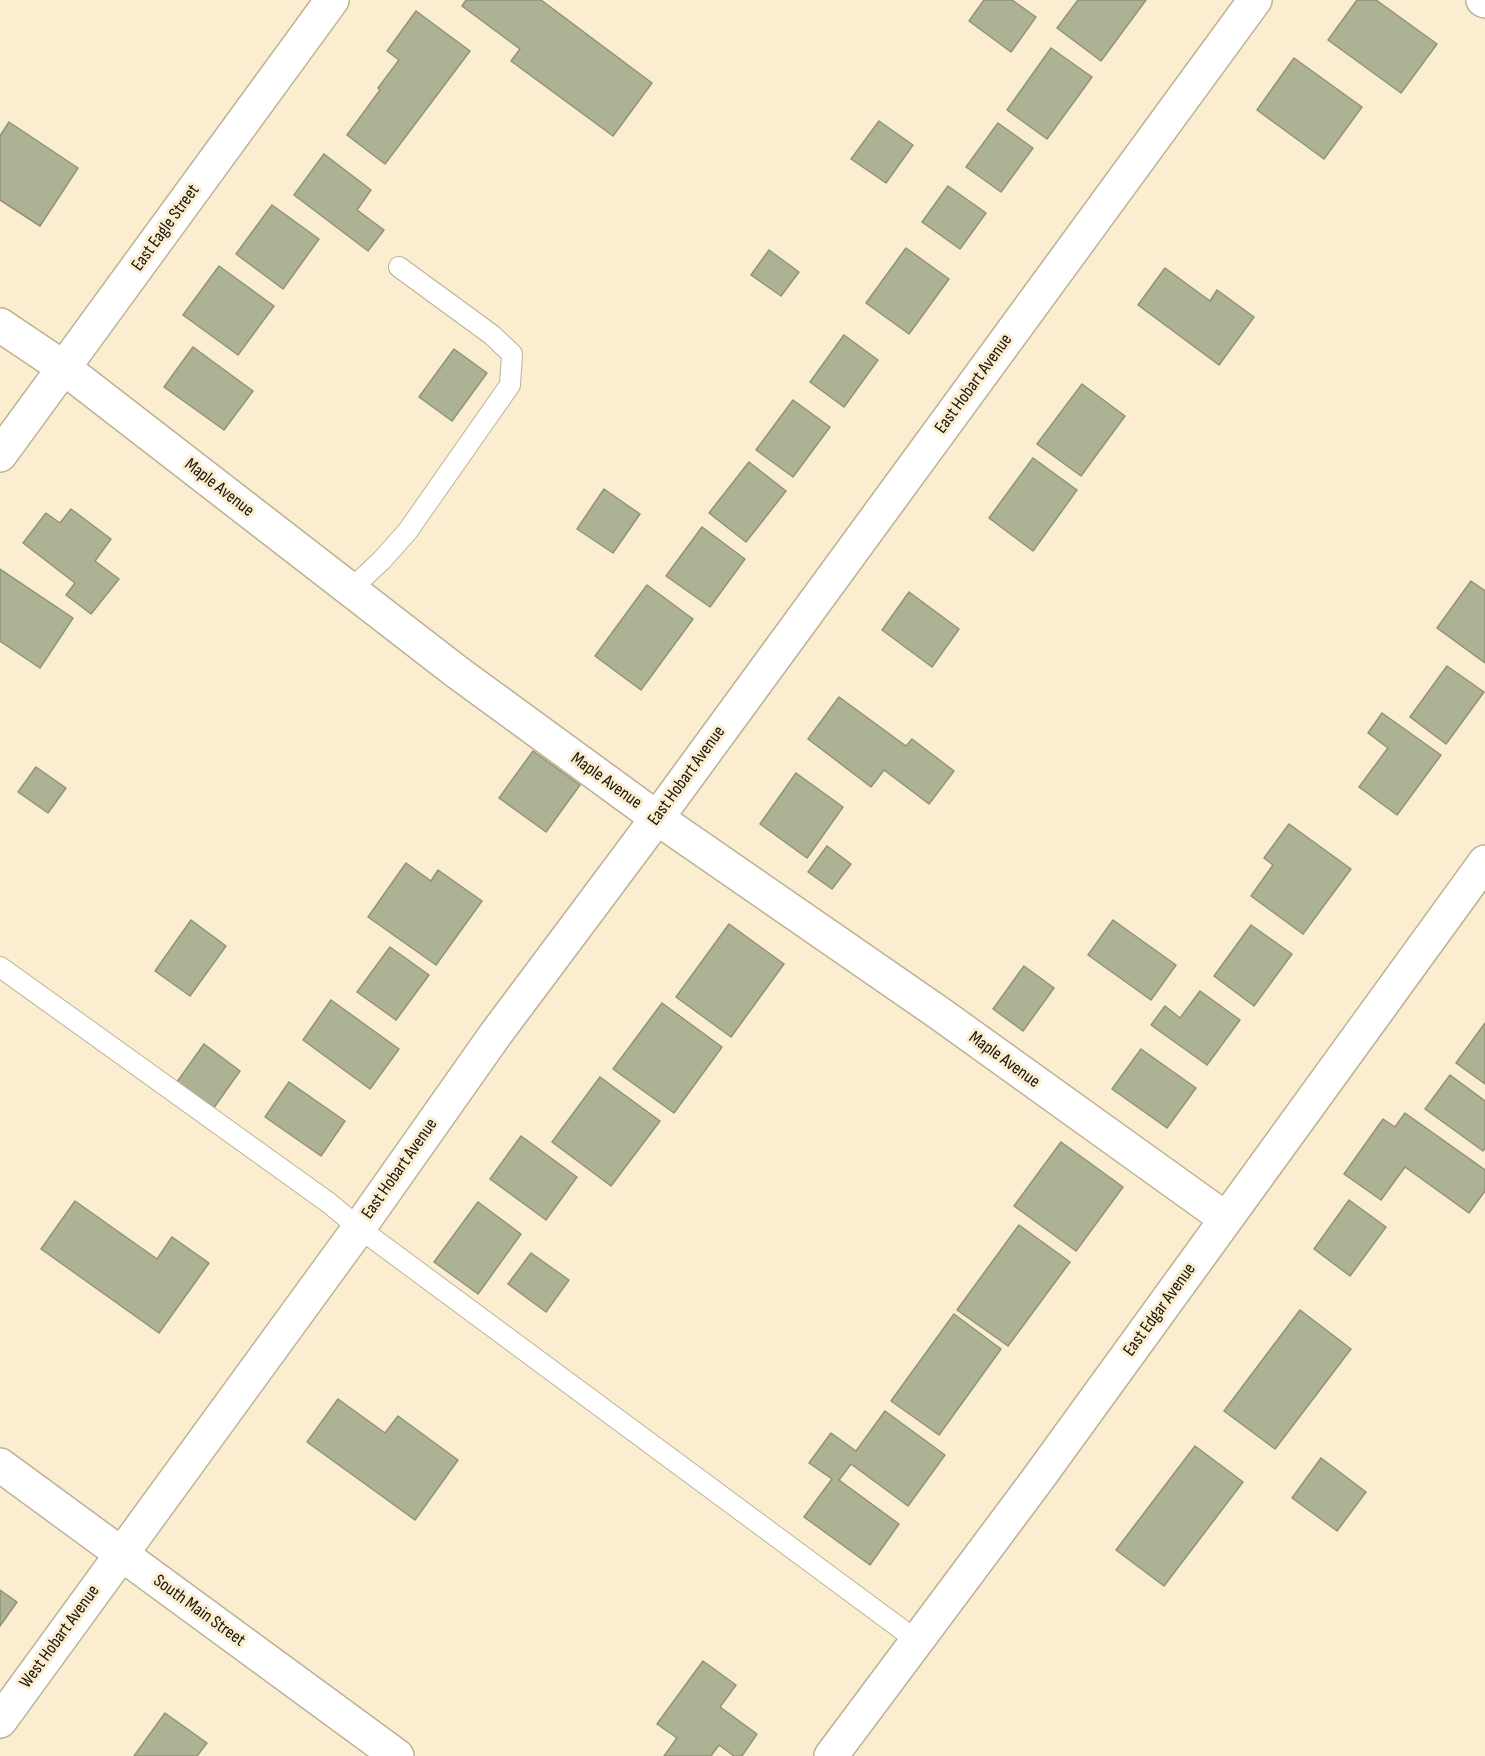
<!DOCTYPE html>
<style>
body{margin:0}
canvas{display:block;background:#faedd0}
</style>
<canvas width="1485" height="1756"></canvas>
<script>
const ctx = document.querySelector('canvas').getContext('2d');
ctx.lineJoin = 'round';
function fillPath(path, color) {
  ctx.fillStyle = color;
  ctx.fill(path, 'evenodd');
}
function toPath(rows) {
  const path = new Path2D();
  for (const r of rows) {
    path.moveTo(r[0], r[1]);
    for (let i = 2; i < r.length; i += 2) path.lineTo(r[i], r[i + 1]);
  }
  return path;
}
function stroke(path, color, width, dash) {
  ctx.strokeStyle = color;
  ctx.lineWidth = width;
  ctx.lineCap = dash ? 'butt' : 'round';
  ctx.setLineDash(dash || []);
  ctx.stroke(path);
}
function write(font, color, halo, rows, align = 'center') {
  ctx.font = font + ' "Sofia Sans Condensed",sans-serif';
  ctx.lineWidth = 6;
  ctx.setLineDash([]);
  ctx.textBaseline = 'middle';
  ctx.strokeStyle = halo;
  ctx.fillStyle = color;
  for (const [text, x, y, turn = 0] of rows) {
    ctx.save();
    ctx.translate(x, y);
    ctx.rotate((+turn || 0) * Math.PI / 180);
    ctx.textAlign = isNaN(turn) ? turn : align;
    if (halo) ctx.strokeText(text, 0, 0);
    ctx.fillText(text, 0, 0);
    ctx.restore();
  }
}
const building = toPath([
 [466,0,541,0,652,83,613,136,511,61,520,49,462,6,466,0],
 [984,0,1012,0,1036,17,1011,52,969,21,984,0],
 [1078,0,1146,0,1101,61,1057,28,1078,0],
 [1357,0,1376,0,1437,44,1401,93,1328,40,1357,0],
 [416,11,470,51,385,164,347,135,380,90,378,88,399,60,387,51,416,11],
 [1051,48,1092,77,1047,139,1007,110,1051,48],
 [1294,58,1362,107,1324,159,1257,110,1294,58],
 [879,121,913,145,886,183,851,159,879,121],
 [9,122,78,168,40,226,0,200,0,136,9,122],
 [998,123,1033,148,1001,192,966,167,998,123],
 [324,154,371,190,357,210,384,230,368,251,294,195,324,154],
 [948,186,986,213,960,249,922,222,948,186],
 [272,205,319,239,283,289,236,254,272,205],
 [906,248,949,279,909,334,866,303,906,248],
 [769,250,799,272,781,296,751,275,769,250],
 [219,266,274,306,238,355,183,315,219,266],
 [1165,268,1210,301,1217,290,1254,317,1219,365,1138,305,1165,268],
 [844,335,878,360,844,407,810,382,844,335],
 [193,347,253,391,224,430,164,387,193,347],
 [454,349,487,373,452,421,419,397,454,349],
 [1082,384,1125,416,1081,476,1037,444,1082,384],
 [793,400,830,427,793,477,756,450,793,400],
 [1033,458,1077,490,1033,551,989,518,1033,458],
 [749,462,786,491,746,542,709,513,749,462],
 [604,489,640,514,613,553,577,529,604,489],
 [71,509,111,539,95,561,119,579,91,614,66,595,75,583,23,543,46,513,60,523,71,509],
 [702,527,745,559,710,607,666,576,702,527],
 [0,569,73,618,40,668,0,641,0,569],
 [1471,581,1485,591,1485,663,1437,628,1471,581],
 [647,585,693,619,641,690,595,656,647,585],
 [909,592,959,629,932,667,882,630,909,592],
 [1447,666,1484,692,1446,744,1410,717,1447,666],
 [839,697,906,746,912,739,954,771,929,804,884,770,871,787,808,739,839,697],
 [1382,713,1441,755,1397,815,1359,787,1388,748,1368,733,1382,713],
 [533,751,580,785,546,832,499,798,533,751],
 [36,767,66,788,48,813,18,792,36,767],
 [796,773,843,807,807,858,760,824,796,773],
 [1289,824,1351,869,1303,934,1251,896,1273,865,1264,858,1289,824],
 [827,846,851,864,832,889,808,872,827,846],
 [406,863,431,881,438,870,482,901,436,965,368,917,406,863],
 [191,920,226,946,190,996,155,971,191,920],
 [1113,920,1176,965,1151,1000,1088,955,1113,920],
 [729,924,784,964,731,1037,676,997,729,924],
 [1251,925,1292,954,1254,1006,1214,976,1251,925],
 [390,947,429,975,396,1020,357,992,390,947],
 [1024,966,1054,988,1023,1031,993,1009,1024,966],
 [1200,991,1240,1020,1207,1065,1151,1025,1165,1006,1180,1018,1200,991],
 [331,1000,399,1049,370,1089,303,1040,331,1000],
 [662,1003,722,1047,674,1113,613,1069,662,1003],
 [1485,1023,1485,1084,1456,1063,1485,1023],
 [204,1044,240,1071,213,1109,177,1082,204,1044],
 [1141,1049,1196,1088,1167,1128,1112,1089,1141,1049],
 [1450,1075,1485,1101,1485,1148,1483,1151,1425,1109,1450,1075],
 [600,1077,660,1121,611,1186,552,1142,600,1077],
 [289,1082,345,1121,321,1156,265,1117,289,1082],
 [1405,1113,1485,1170,1485,1191,1469,1213,1405,1167,1381,1200,1344,1174,1383,1119,1395,1127,1405,1113],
 [521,1136,577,1177,546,1220,490,1179,521,1136],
 [1061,1142,1123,1187,1076,1251,1014,1206,1061,1142],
 [1349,1200,1386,1227,1350,1276,1314,1249,1349,1200],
 [75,1201,157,1259,172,1237,209,1263,159,1333,41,1249,75,1201],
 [478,1202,521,1234,478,1294,434,1262,478,1202],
 [1019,1225,1070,1262,1008,1346,957,1310,1019,1225],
 [531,1253,569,1280,546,1312,508,1284,531,1253],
 [1300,1310,1351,1349,1275,1449,1224,1411,1300,1310],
 [954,1314,1001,1349,939,1435,891,1401,954,1314],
 [338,1399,385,1433,398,1416,458,1460,415,1520,307,1442,338,1399],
 [885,1411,945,1455,908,1506,851,1464,839,1480,899,1524,870,1565,804,1517,832,1479,809,1463,831,1433,856,1451,885,1411],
 [1195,1446,1243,1482,1164,1586,1116,1550,1195,1446],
 [1321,1458,1366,1492,1337,1531,1292,1498,1321,1458],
 [0,1590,17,1602,0,1626,0,1590],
 [703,1661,736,1685,720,1707,757,1734,742,1756,734,1756,719,1745,711,1756,664,1756,677,1738,657,1724,703,1661],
 [165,1713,207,1743,197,1756,134,1756,165,1713]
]);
const service = toPath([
 [351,589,382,560,407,532,510,385,512,354,492,335,399,267],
 [0,967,329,1203,359,1228,916,1640]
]);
const minor = toPath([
 [1483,0,1485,1],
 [0,325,64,368,457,672,657,818,939,1013,1226,1219],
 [0,455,332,0],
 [0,1721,359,1228,495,1035,657,818,1255,0],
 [831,1756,1037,1480,1485,862]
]);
const primary = toPath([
 [0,1465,397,1756]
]);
const streetNames = [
 ["East Eagle Street",166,228,-54],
 ["East Hobart Avenue",974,384,-54],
 ["Maple Avenue",219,488,38],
 ["East Hobart Avenue",687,776,-54],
 ["Maple Avenue",606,781,36],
 ["Maple Avenue",1004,1060,36],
 ["East Hobart Avenue",400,1169,-55],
 ["East Edgar Avenue",1160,1310,-54],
 ["South Main Street",199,1611,36],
 ["West Hobart Avenue",60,1637,-54]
];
fillPath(building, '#aeb295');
stroke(building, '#909477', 1.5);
stroke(service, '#bdb194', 22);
stroke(minor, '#bdb194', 36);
stroke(primary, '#bdb194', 36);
stroke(service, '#fff', 20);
stroke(minor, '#fff', 33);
stroke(primary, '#fff', 33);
write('18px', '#19150a', '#faedd0', streetNames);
</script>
